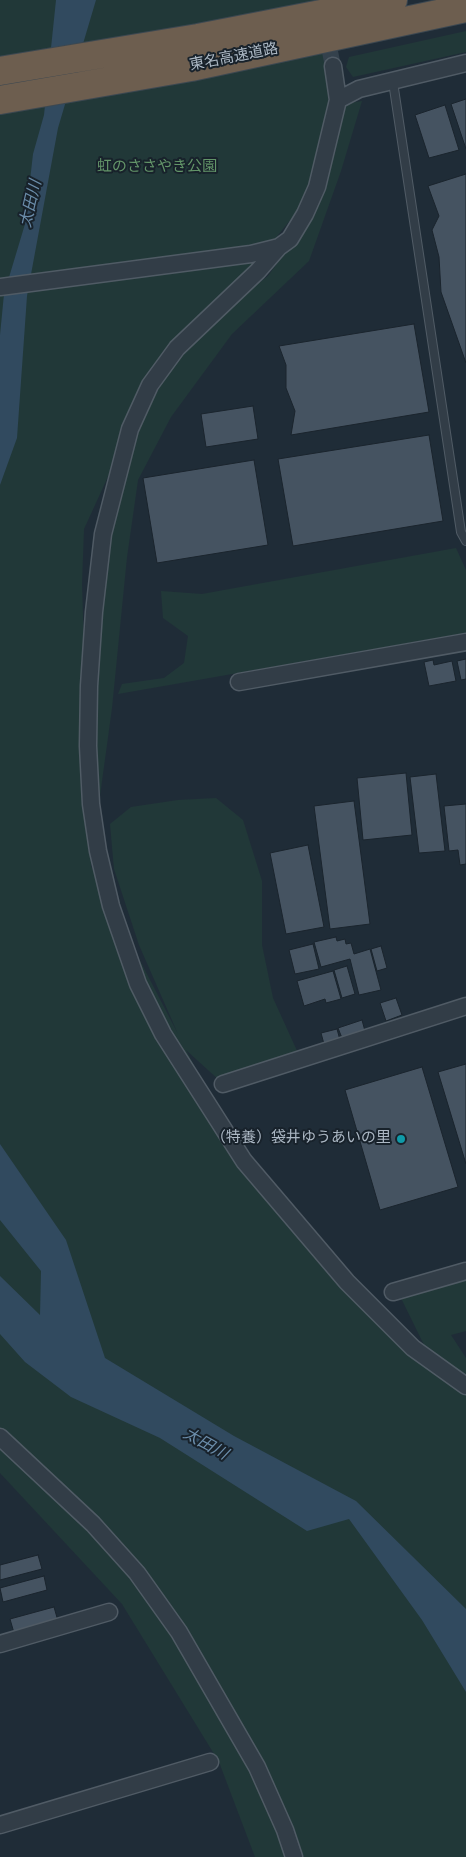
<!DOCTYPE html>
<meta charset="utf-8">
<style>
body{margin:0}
canvas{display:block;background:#1f2c37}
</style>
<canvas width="466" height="1857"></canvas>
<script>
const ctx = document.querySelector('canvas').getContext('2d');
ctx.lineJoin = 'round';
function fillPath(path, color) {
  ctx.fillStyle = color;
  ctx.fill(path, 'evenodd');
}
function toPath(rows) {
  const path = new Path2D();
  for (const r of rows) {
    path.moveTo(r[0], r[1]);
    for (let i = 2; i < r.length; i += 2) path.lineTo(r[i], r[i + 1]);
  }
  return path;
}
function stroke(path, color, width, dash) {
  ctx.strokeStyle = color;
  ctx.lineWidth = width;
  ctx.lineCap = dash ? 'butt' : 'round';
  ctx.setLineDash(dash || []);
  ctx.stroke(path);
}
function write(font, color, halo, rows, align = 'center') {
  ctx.font = font + ' "Source Sans 3","Noto Sans JP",sans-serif';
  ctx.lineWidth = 4;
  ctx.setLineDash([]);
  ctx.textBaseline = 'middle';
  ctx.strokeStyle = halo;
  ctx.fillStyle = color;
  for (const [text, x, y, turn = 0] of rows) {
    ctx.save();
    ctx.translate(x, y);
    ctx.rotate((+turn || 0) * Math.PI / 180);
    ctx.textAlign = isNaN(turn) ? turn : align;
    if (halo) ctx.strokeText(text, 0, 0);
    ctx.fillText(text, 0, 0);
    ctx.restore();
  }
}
const green = toPath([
 [0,0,319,0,337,93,317,187,206,324,268,276,319,205,336,149,337,105,362,101,341,171,309,261,232,334,171,417,138,480,127,557,112,708,99,803,89,705,112,497,148,409,164,379,138,411,84,529,82,584,91,866,178,1034,139,945,114,869,110,824,131,807,178,800,216,798,243,820,262,881,262,945,273,998,298,1053,219,1080,186,1050,244,1161,391,1326,429,1355,399,1294,466,1275,466,1331,451,1335,466,1358,466,1857,255,1857,219,1762,122,1604,0,1473],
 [466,31,466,52,353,77,346,67,349,57],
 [456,548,466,570,466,633,118,694,122,684,164,678,184,663,188,636,163,618,161,591,202,594]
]);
const water = toPath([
 [56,0,96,0,58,128,27,296,17,438,0,485,0,335,4,294,25,224,33,154,44,115],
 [0,1144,66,1240,105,1358,234,1436,356,1501,466,1609,466,1692,422,1620,349,1519,307,1531,160,1438,71,1397,25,1362,0,1334,0,1276,40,1315,41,1271,0,1220]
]);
const building = toPath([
 [466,99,466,149,451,104,466,99],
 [445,105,459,150,429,158,415,115,445,105],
 [466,174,466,363,441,292,439,257,432,230,439,216,428,186,466,174],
 [414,324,429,412,291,435,295,411,286,388,286,365,279,346,414,324],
 [253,406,258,439,206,447,201,414,253,406],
 [429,435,443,521,293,546,278,459,429,435],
 [254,460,268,545,157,563,143,478,254,460],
 [466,659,466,679,461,680,457,661,466,659],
 [433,660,434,665,452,661,456,681,429,686,424,662,433,660],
 [406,773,412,835,363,840,357,778,406,773],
 [436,774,445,851,419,853,410,777,436,774],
 [354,801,370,924,330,929,314,806,354,801],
 [466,804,466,864,460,865,458,850,449,851,444,806,466,804],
 [308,845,324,927,286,934,270,853,308,845],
 [336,937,337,941,345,939,346,944,351,943,354,954,370,949,381,990,359,995,350,959,321,967,314,942,336,937],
 [313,944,319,969,295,974,289,950,313,944],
 [381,946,387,968,377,971,371,949,381,946],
 [347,966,355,994,342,998,334,970,347,966],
 [333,971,341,999,326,1003,325,999,304,1006,297,981,333,971],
 [396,998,402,1015,386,1021,380,1003,396,998],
 [362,1020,365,1031,342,1038,338,1028,362,1020],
 [337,1029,340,1040,324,1044,321,1033,337,1029],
 [466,1064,466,1164,438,1072,466,1064],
 [422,1067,458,1187,380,1210,345,1090,422,1067],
 [38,1555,42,1569,0,1580,0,1565,38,1555],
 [44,1576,47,1590,3,1602,0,1588,44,1576],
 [54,1607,58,1621,14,1633,10,1619,54,1607]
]);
const minorTunnel = toPath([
 [319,0,333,66]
]);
const service = toPath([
 [393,82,461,532,466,541]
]);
const minor = toPath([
 [333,66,338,100],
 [279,247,258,271,177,348,150,385,130,429,103,534,94,612,89,686,88,746,91,804,98,851,111,906,138,984,163,1034,244,1161,347,1282,413,1348,466,1386],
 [0,287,251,254,279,247,290,239,305,214,317,187,338,100,359,89,466,63],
 [239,682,466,642],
 [223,1084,466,1006],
 [393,1292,466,1271],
 [0,1437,93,1524,137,1573,179,1632,257,1767,285,1830,294,1857],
 [0,1644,109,1612],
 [0,1825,210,1762]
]);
const motorway = toPath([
 [0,71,198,38,393,0],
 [0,100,191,67,466,8]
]);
const markers = [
 [401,1139,5,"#0f9aa8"]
];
const streetNames = [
 ["東名高速道路",234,58,-11]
];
const parkNames = [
 ["虹のささやき公園",157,168]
];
const poiNames = [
 ["（特養）袋井ゆうあいの里",391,1139]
];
const waterNames = [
 ["太田川",32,204,-77],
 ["太田川",205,1445,29]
];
fillPath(green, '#213838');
fillPath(water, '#314a5f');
fillPath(building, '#455361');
stroke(building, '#1a242d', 1);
stroke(minorTunnel, '#34414c', 16, [16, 8]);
stroke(service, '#505b65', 10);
stroke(minor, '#505b65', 19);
stroke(motorway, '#3d4851', 30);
stroke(service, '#323d47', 8);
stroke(minor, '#323d47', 16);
stroke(motorway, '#6d5e4f', 28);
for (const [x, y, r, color] of markers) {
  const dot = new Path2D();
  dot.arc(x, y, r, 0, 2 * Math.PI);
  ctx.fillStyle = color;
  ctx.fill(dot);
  stroke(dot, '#18222b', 2);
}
write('15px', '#acb8c4', '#18222b', streetNames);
write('15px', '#639569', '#18222b', parkNames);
write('15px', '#acb8c4', '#18222b', poiNames, 'right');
write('italic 16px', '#6b8daa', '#18222b', waterNames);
</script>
